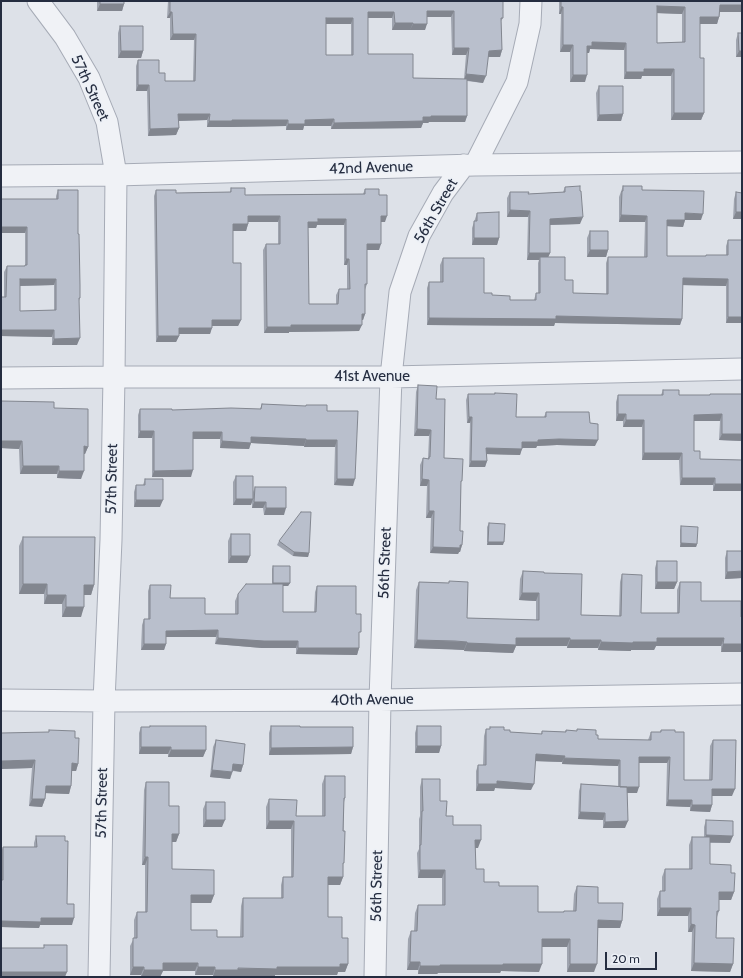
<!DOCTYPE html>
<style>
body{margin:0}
#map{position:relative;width:743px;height:978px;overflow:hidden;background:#dde1e8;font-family:Cabin,sans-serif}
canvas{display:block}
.frame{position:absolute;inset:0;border:2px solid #252d40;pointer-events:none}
.scale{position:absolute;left:605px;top:952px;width:52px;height:18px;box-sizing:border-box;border:2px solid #252d40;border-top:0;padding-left:5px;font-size:12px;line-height:14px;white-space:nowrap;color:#252d40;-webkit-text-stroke:3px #ecf0f6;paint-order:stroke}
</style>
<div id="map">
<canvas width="743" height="978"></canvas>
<div class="frame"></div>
<div class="scale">20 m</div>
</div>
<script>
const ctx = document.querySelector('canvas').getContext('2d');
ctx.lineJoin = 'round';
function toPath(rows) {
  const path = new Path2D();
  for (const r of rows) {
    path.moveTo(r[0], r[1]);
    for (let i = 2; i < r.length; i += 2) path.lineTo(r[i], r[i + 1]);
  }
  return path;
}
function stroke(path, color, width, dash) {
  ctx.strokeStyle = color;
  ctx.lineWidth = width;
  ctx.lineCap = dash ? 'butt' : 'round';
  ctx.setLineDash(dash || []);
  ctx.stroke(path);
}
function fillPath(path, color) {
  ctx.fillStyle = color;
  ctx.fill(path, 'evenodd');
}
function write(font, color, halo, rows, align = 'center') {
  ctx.font = font + ' Cabin,sans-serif';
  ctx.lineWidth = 3;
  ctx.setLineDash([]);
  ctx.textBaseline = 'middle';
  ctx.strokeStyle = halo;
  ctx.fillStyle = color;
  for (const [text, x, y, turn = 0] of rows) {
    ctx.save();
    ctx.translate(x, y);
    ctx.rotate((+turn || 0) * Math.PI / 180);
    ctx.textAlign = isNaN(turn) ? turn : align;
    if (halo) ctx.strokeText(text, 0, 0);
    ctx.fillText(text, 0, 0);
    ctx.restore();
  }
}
const street = toPath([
 [38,1,65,37,89,78,107,122,116,175,114,377,111,540,104,701,99,977],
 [475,165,517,82,530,24,531,1],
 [1,176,116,175,475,165,742,162],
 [1,378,114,377,391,377,742,369],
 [1,700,104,701,380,700,742,694],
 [375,977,380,700,391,377,400,292,419,236,443,193,464,165]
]);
const wall = toPath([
 [97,1,124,1,124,4,122,11,97,11],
 [168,1,503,1,503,18,501,21,502,50,500,57,488,57,483,83,467,81,467,116,465,122,429,122,428,123,423,123,421,128,331,129,331,126,304,126,303,130,286,130,286,126,230,127,207,127,207,120,178,121,179,128,176,135,148,136,147,91,136,91,136,66,138,60,159,73,165,81,193,81,194,40,170,40,170,18,167,18],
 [427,17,451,17,452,55,466,55,464,79,413,78,368,54,368,18,392,18,392,30,425,30],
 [326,24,351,24,351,55,326,55],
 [559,1,742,1,742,12,720,12,719,17,717,24,700,24,700,58,704,113,701,120,671,120,671,76,642,76,641,79,624,79,624,50,590,49,589,53,587,53,585,82,570,82,570,52,560,52,561,14,559,14],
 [657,13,682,14,682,42,657,43],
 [120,26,143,51,141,58,118,58,118,33],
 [738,33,742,33,742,57,736,57,736,40],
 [599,86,623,114,621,121,597,121,596,93],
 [623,186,642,190,701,220,685,220,683,227,667,226,667,256,706,256,706,255,726,255,726,246,728,240,742,240,742,323,726,323,726,286,682,285,682,319,680,325,555,323,554,326,427,325,427,288,429,282,440,282,440,265,443,258,484,293,510,300,534,300,536,293,538,293,538,263,539,260,527,260,528,217,507,217,507,198,510,192,528,194,563,192,565,187,580,224,550,225,550,253,548,257,565,280,573,293,606,294,606,263,608,257,644,257,645,222,619,222,619,197],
 [231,188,245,195,363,194,365,189,379,195,385,222,381,222,379,250,367,250,367,284,365,290,365,314,363,320,362,320,359,331,289,332,289,333,264,333,263,250,266,244,278,244,278,222,248,222,248,224,246,231,233,231,233,263,241,320,238,326,212,326,210,334,179,334,179,336,176,342,156,342,154,196,156,190,176,193,230,192],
 [317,225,344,225,344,265,347,265,347,289,339,289,336,295,336,304,309,304,308,228,316,228],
 [58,190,78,234,80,298,79,301,77,345,52,345,52,337,1,336,4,297,4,272,7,266,25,266,25,233,1,233,56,199,56,196],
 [54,285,54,310,20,311,20,286],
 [736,192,742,219,733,219,734,199],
 [477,213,499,238,497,245,472,245,472,228],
 [590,231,608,250,606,257,587,257,587,238],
 [418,385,436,399,444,458,461,485,460,529,462,545,460,552,459,552,458,554,430,553,431,518,426,518,427,486,420,486,420,465,423,458,428,459,429,436,414,436,416,392],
 [663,390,679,395,710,395,710,394,742,394,742,441,719,440,720,421,694,421,694,451,700,459,742,460,742,491,713,491,713,485,680,485,679,460,642,460,642,427,623,427,623,421,616,421,616,402,618,395,661,395],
 [495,393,516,417,544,417,546,412,590,423,595,446,557,445,537,446,536,448,522,448,520,455,487,454,487,461,485,467,469,467,470,423,467,423,466,400,468,394,494,394],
 [1,401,54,408,88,447,85,454,84,454,81,479,57,478,57,474,20,474,19,449,1,448],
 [262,404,327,411,353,486,334,485,335,447,304,447,304,446,251,443,249,449,220,448,220,439,193,439,191,477,152,477,152,438,138,438,138,415,140,409,172,410,260,409],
 [236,476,253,492,255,487,284,515,264,515,263,508,252,508,252,501,251,505,233,505,233,482],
 [145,479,160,507,134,507,134,492,136,485,143,485],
 [489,523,503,545,487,545,487,527],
 [681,526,697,544,696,547,680,547,680,530],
 [231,534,250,556,247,563,228,563,228,541],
 [23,537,94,585,91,595,84,595,81,617,62,617,62,604,44,604,44,594,19,594,19,546],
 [279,541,309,553,308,557,293,556,277,545],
 [727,551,742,551,742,578,725,579,725,558],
 [657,561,677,582,674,589,655,589,655,568],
 [273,566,290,583,288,586,283,586,283,612,314,612,315,592,317,586,356,614,359,637,359,648,357,655,296,654,296,648,262,648,215,644,216,637,166,637,166,644,164,650,141,650,142,625,144,619,148,619,148,591,150,585,170,598,205,614,235,614,235,601,238,594,272,584,272,569],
 [523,571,544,573,581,615,619,616,620,582,622,574,641,613,677,613,677,590,680,582,701,601,741,601,721,652,721,646,656,646,654,650,631,650,631,651,598,650,598,648,567,648,567,646,516,646,513,653,464,651,464,650,452,649,414,648,416,590,419,582,449,583,449,581,467,618,536,620,536,601,519,600,520,579],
 [271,726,300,727,353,747,351,754,269,755,269,733],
 [417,726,441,746,439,753,415,753,415,733],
 [141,727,206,750,203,757,168,757,168,754,139,754,139,733],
 [490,727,504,730,510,732,541,734,542,731,565,732,566,730,577,731,577,729,596,735,598,739,648,740,651,732,660,732,661,730,684,780,709,780,710,746,713,740,732,796,712,796,712,805,710,812,690,811,690,807,666,806,667,763,639,763,637,793,627,793,625,828,603,828,603,820,578,819,579,791,581,784,618,786,618,766,562,764,562,762,535,761,531,790,495,788,494,791,476,791,476,771,478,765,483,765,484,736,486,729,490,729],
 [49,730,75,738,78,764,76,771,72,771,71,786,69,794,45,793,45,799,42,807,29,806,32,768,1,769,49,732],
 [216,740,243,765,241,772,233,771,230,779,210,777,213,747],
 [325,776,345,798,344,802,343,877,340,885,328,885,328,917,342,938,348,964,345,972,338,972,337,975,275,975,275,977,235,976,235,977,213,977,213,975,195,975,195,971,163,971,160,977,141,977,141,975,130,975,130,946,134,938,134,920,137,912,145,912,145,865,142,865,144,790,146,782,169,806,179,834,176,842,172,842,172,869,214,895,211,903,191,903,191,930,217,937,240,937,241,906,243,898,281,898,281,885,283,877,291,877,291,829,266,829,266,807,269,799,296,816,322,816,322,784],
 [422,779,440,801,446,816,453,825,478,848,475,848,476,869,484,882,499,886,538,912,563,912,564,911,573,911,574,894,577,886,598,903,622,921,620,928,598,928,594,972,567,972,567,947,542,947,539,972,501,971,500,973,438,973,437,974,418,974,418,970,407,970,408,939,411,931,414,931,415,913,418,905,442,905,442,878,418,878,417,853,419,849,419,819,420,816,420,787],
 [206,802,222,827,203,827,203,809],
 [706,820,730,843,710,843,710,864,731,873,734,892,731,900,719,900,719,911,717,917,716,938,733,964,730,972,691,971,692,932,688,932,688,916,657,916,657,899,660,891,662,891,662,877,665,869,689,869,689,845,692,837,704,837,704,827],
 [36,836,67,904,72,925,40,925,39,928,1,927,1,852,3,847,34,847,34,843]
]);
const shadedWall = toPath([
 [100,4,124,4,122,11,97,11],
 [720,5,742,5,742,12,717,12],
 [657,6,685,7,682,14,655,13],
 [561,7,563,7,561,14,559,14],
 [427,11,454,11,451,17,425,17],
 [170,12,172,12,170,18,167,18],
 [368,12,394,12,392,18,366,18],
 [700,17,719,17,717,24,698,24],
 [326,18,353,18,351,24,324,24],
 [395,23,413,23,410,30,392,30],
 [413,24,427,24,425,30,410,30],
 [173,34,196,34,194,40,170,40],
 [592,42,626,43,624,50,590,49,589,53,585,53,587,46],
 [563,45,573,45,570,52,560,52],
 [454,48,469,48,466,55,452,55],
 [502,50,500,57,486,57,489,51],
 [121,51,143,51,141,58,118,58],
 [739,51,742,51,742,57,736,57],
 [644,69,674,69,671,76,642,76,641,79,624,79,626,72],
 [466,74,486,76,483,83,464,80],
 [573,75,587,75,585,82,570,82],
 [138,85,149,85,147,91,136,91],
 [674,113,704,113,701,120,671,120],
 [178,114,210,114,207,120,176,121],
 [623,114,621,121,597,121,599,115],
 [431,116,467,116,465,122,429,122,428,123,423,123,421,128,331,129,334,123,423,117],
 [334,119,331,126,304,126,303,130,286,130,288,124,305,120],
 [232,120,288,120,286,126,230,127,207,127,209,121],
 [179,128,176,135,148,136,150,129],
 [510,210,530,211,528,217,507,217],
 [736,212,742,212,742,219,733,219],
 [685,213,703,214,701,220,683,220],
 [621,215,647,216,645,222,619,222],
 [248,216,280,216,278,222,246,222],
 [381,216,387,216,385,222,379,222],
 [583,217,580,224,547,225,550,219],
 [318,219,346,219,344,225,317,225,316,228,306,228,308,222],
 [667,220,685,220,683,227,664,226],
 [233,224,248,224,246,231,230,231],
 [1,227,27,227,25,233,1,233],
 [474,238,499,238,497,245,472,245],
 [367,244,381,244,379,250,365,250],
 [590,250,608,250,606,257,587,257],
 [529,253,550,253,547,260,540,257,539,260,527,260],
 [346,259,349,259,347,265,344,265],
 [683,278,728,279,726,286,680,285],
 [20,279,56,279,54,285,18,286],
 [362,314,365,314,363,320,359,320],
 [556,316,682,319,680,325,555,323,554,326,427,325,429,318],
 [728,317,742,317,742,323,726,323],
 [212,320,241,320,238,326,210,326],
 [291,325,362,325,359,331,289,332,289,333,264,333,267,327],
 [179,328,212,328,210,334,176,334],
 [1,330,54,330,52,337,1,336],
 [158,336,179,336,176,342,156,342],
 [80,338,77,345,52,345,54,339],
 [618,414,626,414,623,421,616,421],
 [722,414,720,421,691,421,694,415],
 [469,417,472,417,470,423,467,423],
 [626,420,644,420,642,427,623,427],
 [417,429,431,430,429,436,414,436],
 [140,431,154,431,152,438,138,438],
 [193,432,222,432,220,439,191,439],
 [722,434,742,434,742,441,719,440],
 [251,437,306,439,304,446,251,443,249,449,220,448,222,441],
 [559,439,598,440,595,446,557,445,537,446,536,448,520,448,522,442,538,440],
 [306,440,337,440,335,447,304,447],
 [1,441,22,441,19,449,1,448],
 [84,446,88,447,85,454,81,454],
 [486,448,522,449,520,455,484,454],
 [644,453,682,453,679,460,642,460],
 [471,461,487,461,485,467,469,467],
 [23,466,59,466,57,474,20,474],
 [193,470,191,477,152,477,154,471],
 [59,471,84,471,81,479,57,478],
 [682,478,715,478,713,485,680,485],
 [337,479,355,479,353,486,334,485],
 [422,479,429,480,427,486,420,486],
 [715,484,742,484,742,491,713,491],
 [236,499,253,499,251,505,233,505],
 [136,500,163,500,160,507,134,507],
 [254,502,266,502,263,508,252,508],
 [266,508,286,508,284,515,264,515],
 [429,511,434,511,431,518,426,518],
 [488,542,504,542,503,545,487,545],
 [681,543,697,544,696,547,680,547],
 [460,545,462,545,460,552,459,552,458,554,430,553,433,547],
 [294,552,309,553,308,557,293,556],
 [231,556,250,556,247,563,228,563],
 [742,571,742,578,725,579,727,572],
 [657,582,677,582,674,589,655,589],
 [273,583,290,583,288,586,272,586],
 [23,584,47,584,44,594,19,594],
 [84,585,94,585,91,595,81,595],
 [522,593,539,593,536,601,519,600],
 [47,595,66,595,62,604,44,604],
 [66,607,84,607,81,617,62,617],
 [218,630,216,637,164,637,166,631],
 [218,638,298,641,296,648,262,648,215,644],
 [516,638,570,638,567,646,516,646,513,653,464,651,467,643],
 [657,638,724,638,721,646,656,646,654,650,631,650,631,651,598,650,601,642,633,642],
 [417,640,467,642,464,650,414,648],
 [570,640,601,640,598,648,567,648],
 [144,644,166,644,164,650,141,650],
 [723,644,742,644,742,652,721,652],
 [298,648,359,648,357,655,296,654],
 [417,746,441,746,439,753,415,753],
 [141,747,171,747,168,754,139,754],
 [353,747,351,754,269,755,271,748],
 [171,750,206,750,203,757,168,757],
 [536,754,565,756,562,762,533,761],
 [639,757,670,757,667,763,637,763],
 [564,758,620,760,618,766,562,764],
 [35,760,32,768,1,769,1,761],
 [72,763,78,764,76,771,70,771],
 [233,764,243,765,241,772,231,770],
 [212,770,232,772,230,779,210,777],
 [497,781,534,784,531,790,495,788,494,791,476,791,478,784],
 [46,786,71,786,69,794,43,793],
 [620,787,639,787,637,793,618,793],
 [712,789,735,789,732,796,710,796],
 [32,799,45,799,42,807,29,806],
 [668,800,692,800,690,807,666,806],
 [692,805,712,805,710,812,690,811],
 [580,812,605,813,603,820,578,819],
 [206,820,225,820,222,827,203,827],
 [269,821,294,821,291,829,266,829],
 [628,821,625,828,603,828,605,822],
 [172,834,179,834,176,842,169,842],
 [706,835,733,836,730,843,704,842],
 [475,840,481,840,478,848,472,848],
 [145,857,148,857,145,865,142,865],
 [420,870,445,870,442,878,418,878],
 [328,877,343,877,340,885,325,885],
 [719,892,734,892,731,900,716,900],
 [191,895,214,895,211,903,188,903],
 [660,908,691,908,688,916,657,916],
 [41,918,74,918,72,925,40,925,39,928,1,927,1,921],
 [598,920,622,921,620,928,595,928],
 [691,924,695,925,692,932,688,932],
 [542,939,570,939,567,947,539,947],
 [410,962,420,962,418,970,407,970],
 [163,963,198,963,195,971,163,971,160,977,141,977,144,970],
 [694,963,733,964,730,972,691,971],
 [340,964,348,964,345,972,338,972,337,975,275,975,275,977,235,976,235,977,213,977,215,970],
 [503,964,542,964,539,972,501,971,500,973,438,973,437,974,418,974,420,966,440,965],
 [570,964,597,964,594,972,567,972],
 [133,967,144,967,141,975,130,975],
 [198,967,215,967,213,975,195,975],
 [1,972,67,972,65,977,1,977]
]);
const building = toPath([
 [100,1,124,1,124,4,100,4,100,1],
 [170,1,503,1,503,18,501,18,502,50,489,51,486,76,466,74,469,48,454,48,454,11,427,11,427,24,413,24,413,23,395,23,394,12,368,12,368,54,413,54,413,78,467,79,467,116,431,116,431,117,423,117,423,121,334,123,334,119,305,120,305,124,288,124,288,120,232,120,232,121,209,121,210,114,178,114,179,128,150,129,149,85,138,85,138,60,159,60,159,73,165,73,165,81,195,81,196,34,173,34,172,12,170,12,170,1],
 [326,18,353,18,353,55,326,55,326,18],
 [561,1,742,1,742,5,720,5,719,17,700,17,700,58,704,58,704,113,674,113,674,69,644,69,644,72,626,72,626,43,592,42,592,46,587,46,587,75,573,75,573,45,563,45,563,7,561,7,561,1],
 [657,6,685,7,685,42,657,43,657,6],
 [120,26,143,26,143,51,121,51,120,26],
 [738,33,742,33,742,51,739,51,738,33],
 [599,86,623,86,623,114,599,115,599,86],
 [580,186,580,191,581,191,583,217,550,219,550,253,529,253,530,211,510,210,510,192,529,192,528,194,565,192,565,187,580,186],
 [623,186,642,186,642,190,704,191,703,214,685,213,685,220,667,220,667,256,706,256,706,255,728,255,728,240,742,240,742,317,728,317,728,279,683,278,682,319,556,316,556,319,429,318,429,282,443,282,443,258,484,258,484,293,492,293,492,295,510,296,510,300,536,300,536,293,540,293,540,257,565,257,565,280,573,280,573,293,608,294,608,257,647,257,647,216,621,215,622,191,623,191,623,186],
 [231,188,245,188,245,195,365,194,365,189,379,189,379,195,387,195,387,216,381,216,381,244,367,244,367,284,365,284,365,314,362,314,362,325,291,325,291,327,267,327,266,244,280,244,280,216,248,216,248,224,233,224,233,263,241,263,241,320,212,320,212,328,179,328,179,336,158,336,156,190,176,190,176,193,231,192,231,188],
 [318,219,346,219,346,259,349,259,350,289,339,289,338,304,309,304,308,222,318,222,318,219],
 [58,190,78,190,78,234,79,234,80,285,80,298,79,298,80,338,54,339,54,330,1,330,1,297,6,297,7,266,25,266,25,265,27,265,27,227,1,227,1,199,58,199,58,190],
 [20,279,56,279,56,310,20,311,20,279],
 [736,192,742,193,742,212,736,212,736,192],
 [499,212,499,238,474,238,474,221,477,221,477,213,499,212],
 [590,231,608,231,608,250,590,250,590,231],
 [418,385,437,386,436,399,445,399,444,458,463,459,462,481,461,481,460,529,460,531,463,531,462,545,460,545,460,548,433,547,434,511,429,511,429,480,422,479,423,458,429,459,429,457,430,457,431,430,417,429,418,385],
 [663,390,679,390,679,395,710,395,710,394,742,394,742,434,722,434,722,414,694,415,694,451,700,451,700,459,742,460,742,484,715,484,715,478,682,478,682,453,644,453,644,420,626,420,626,414,618,414,618,395,663,395,663,390],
 [495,393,517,394,516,417,546,417,546,412,589,412,590,423,598,424,598,440,559,439,538,440,538,442,522,442,522,449,486,448,487,461,471,461,472,417,469,417,468,394,495,394,495,393],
 [1,401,54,402,54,408,88,409,88,447,84,446,84,471,59,471,59,466,23,466,22,441,1,441,1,401],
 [262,404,306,406,306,405,327,405,327,411,358,411,355,479,337,479,337,440,306,440,306,439,251,437,251,443,222,441,222,432,193,432,193,470,154,471,154,431,140,431,140,409,172,409,172,410,231,408,261,409,262,404],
 [236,476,253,476,253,499,236,499,236,476],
 [145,479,163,479,163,500,136,500,136,485,145,485,145,479],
 [255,487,286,487,286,508,266,508,266,502,254,502,255,487],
 [301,512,311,512,309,553,294,552,279,541,301,512],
 [489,523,505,524,504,542,488,542,489,523],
 [681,526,698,527,697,544,681,543,681,526],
 [231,534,250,534,250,556,231,556,231,534],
 [23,537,95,537,94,585,84,585,84,607,66,607,66,595,47,595,47,584,23,584,23,537],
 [727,551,742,551,742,571,727,572,727,551],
 [657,561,677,561,677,582,657,582,657,561],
 [273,566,290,566,290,583,273,583,273,566],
 [523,571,544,572,544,573,582,574,581,615,621,616,622,574,642,575,641,613,679,613,680,582,701,582,701,601,741,601,741,617,742,617,742,644,723,644,724,638,657,638,657,642,633,642,633,643,601,642,601,640,570,640,570,638,516,638,516,645,467,643,467,642,455,641,417,640,419,582,449,583,449,581,468,582,467,618,539,620,539,593,522,593,523,571],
 [246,584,283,584,283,612,316,612,317,586,356,586,356,614,361,614,361,632,359,632,359,648,298,648,298,641,264,641,218,638,218,630,166,631,166,644,144,644,144,619,150,619,150,585,171,585,170,598,205,598,205,614,238,614,238,594,246,584],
 [150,726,206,726,206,750,171,750,171,747,141,747,141,727,150,727,150,726],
 [271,726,300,726,300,727,353,727,353,747,271,748,271,726],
 [417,726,441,726,441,746,417,746,417,726],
 [490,727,504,727,504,730,510,730,510,732,542,734,542,731,566,732,566,730,577,731,577,729,596,730,596,735,598,735,598,739,651,740,651,732,661,732,661,730,675,730,675,732,684,732,684,780,712,780,713,740,736,740,735,789,712,789,712,805,692,805,692,800,668,800,670,757,639,757,639,787,620,787,620,760,564,758,565,756,536,754,534,784,497,781,497,784,478,784,478,765,486,765,486,729,490,729,490,727],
 [49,730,75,731,75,738,79,738,78,764,72,763,71,786,46,786,45,799,32,799,35,760,1,761,1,733,49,732,49,730],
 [216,740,245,744,243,765,233,764,232,772,212,770,216,740],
 [325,776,345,776,345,798,344,798,343,831,345,831,344,863,343,863,343,877,328,877,328,917,342,917,342,938,348,938,348,964,340,964,340,967,277,967,277,969,238,968,238,970,215,970,215,967,198,967,198,963,163,963,163,970,144,970,144,967,133,967,133,938,137,938,137,912,147,912,148,857,145,857,146,782,169,782,169,806,179,806,179,834,172,834,172,869,214,870,214,895,191,895,191,930,217,930,217,937,243,937,243,898,283,898,283,877,293,877,294,821,269,821,269,799,297,800,296,816,325,816,325,776],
 [422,779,440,779,440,801,447,801,446,816,453,816,453,825,481,825,481,840,475,840,476,869,484,869,484,882,499,882,499,886,538,886,538,912,564,912,564,911,576,911,577,886,598,887,598,903,623,903,622,921,598,920,597,964,570,964,570,939,542,939,542,964,503,964,503,965,440,965,440,966,420,966,420,962,410,962,411,931,417,931,418,905,445,905,445,870,420,870,420,845,421,845,422,811,423,811,422,779],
 [581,784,627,787,628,821,605,822,605,813,580,812,581,784],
 [206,802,225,802,225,820,206,820,206,802],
 [706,820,733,821,733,836,706,835,706,820],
 [36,836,65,836,65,841,68,841,67,904,74,904,74,918,41,918,41,922,1,921,1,880,3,880,3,847,37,847,36,836],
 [692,837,710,837,710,864,731,865,731,873,735,873,734,892,719,892,719,911,717,911,716,938,734,938,733,964,694,963,695,925,691,924,691,908,660,908,660,891,665,891,665,869,692,869,692,837],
 [44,945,67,945,67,972,1,972,1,948,44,948,44,945]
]);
const streetNames = [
 ["57th Street",90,88,65],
 ["42nd Avenue",371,168,-2],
 ["56th Street",436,211,-60],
 ["41st Avenue",372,377],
 ["57th Street",112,479,-89],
 ["56th Street",385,563,-88],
 ["40th Avenue",372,700,-1],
 ["57th Street",102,803,-89],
 ["56th Street",377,886,-89]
];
stroke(street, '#a6abb6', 23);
stroke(street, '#f0f2f6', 21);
fillPath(wall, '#9fa4af');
fillPath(shadedWall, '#82868f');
fillPath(building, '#b9bfcc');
stroke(building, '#82868f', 1);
write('15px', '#252d40', '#ecf0f6', streetNames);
</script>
